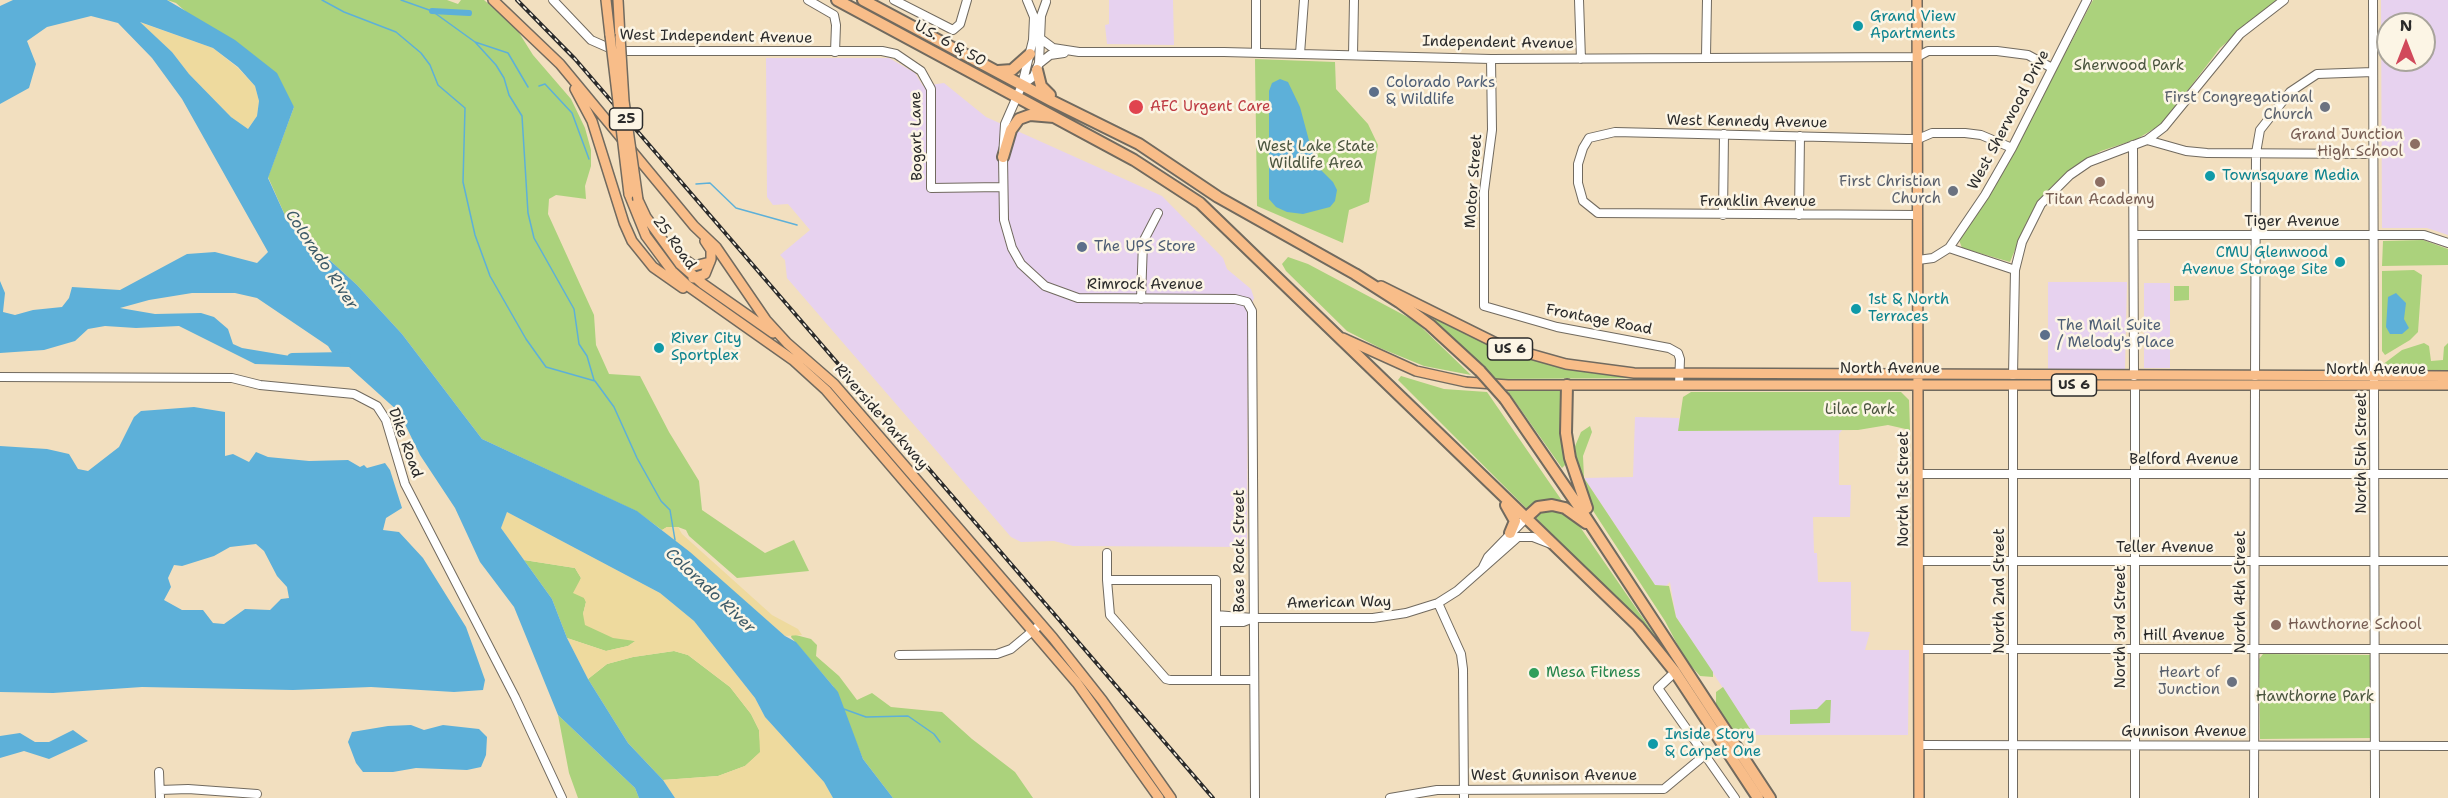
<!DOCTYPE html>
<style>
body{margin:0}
#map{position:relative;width:2448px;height:798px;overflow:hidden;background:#f2dfbf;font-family:"Shantell Sans",sans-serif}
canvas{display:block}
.north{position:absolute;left:2376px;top:12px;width:60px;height:60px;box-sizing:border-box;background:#fcf5e5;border:2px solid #a8a49b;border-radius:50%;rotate:0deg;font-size:16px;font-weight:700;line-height:24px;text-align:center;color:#2b2b2b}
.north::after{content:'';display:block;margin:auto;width:21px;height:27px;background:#d1495b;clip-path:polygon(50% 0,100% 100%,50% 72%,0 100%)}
</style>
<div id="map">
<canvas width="2448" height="798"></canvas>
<div class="north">N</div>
</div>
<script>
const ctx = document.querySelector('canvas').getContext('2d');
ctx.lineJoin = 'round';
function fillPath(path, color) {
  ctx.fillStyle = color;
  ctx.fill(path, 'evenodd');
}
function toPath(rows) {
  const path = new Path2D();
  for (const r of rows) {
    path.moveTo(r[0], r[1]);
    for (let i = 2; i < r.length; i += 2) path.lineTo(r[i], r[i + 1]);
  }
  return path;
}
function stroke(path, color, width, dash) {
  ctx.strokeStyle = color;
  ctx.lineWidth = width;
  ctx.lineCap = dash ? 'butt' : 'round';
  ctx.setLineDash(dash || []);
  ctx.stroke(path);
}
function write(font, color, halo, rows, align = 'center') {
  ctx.font = font + ' "Shantell Sans",sans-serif';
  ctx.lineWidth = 5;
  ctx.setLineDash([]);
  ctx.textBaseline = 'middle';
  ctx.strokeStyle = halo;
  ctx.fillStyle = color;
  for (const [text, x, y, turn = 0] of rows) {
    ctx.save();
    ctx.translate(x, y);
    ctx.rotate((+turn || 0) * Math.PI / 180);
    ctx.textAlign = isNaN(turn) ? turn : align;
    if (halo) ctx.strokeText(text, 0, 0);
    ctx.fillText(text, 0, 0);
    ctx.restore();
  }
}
const built = toPath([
 [1109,0,1173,0,1174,45,1107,44,1105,25,1109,24],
 [2381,0,2448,0,2448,235,2427,228,2382,228],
 [2388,24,2424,24,2424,60,2388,60],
 [766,58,889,58,915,73,923,86,944,83,986,117,1162,196,1223,258,1227,269,1251,289,1254,298,1248,315,1247,547,1073,546,1054,541,1021,542,1011,537,787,278,785,260,780,255,810,230,788,204,773,205,767,197],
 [2048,282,2127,282,2125,369,2048,370],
 [2144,283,2170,283,2170,368,2144,368],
 [1635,417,1679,418,1679,431,1843,429,1839,434,1839,485,1851,485,1850,517,1813,517,1814,553,1817,553,1818,582,1851,582,1851,631,1870,632,1865,650,1909,650,1908,735,1754,735,1676,617,1670,582,1666,586,1655,585,1584,478,1633,477]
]);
const green = toPath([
 [167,0,447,0,458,4,461,0,484,0,516,28,533,55,571,99,585,128,591,150,591,166,585,186,586,199,556,195,549,199,548,214,594,315,596,345,609,374,640,376,669,432,699,481,702,510,765,553,794,540,809,571,737,578,689,536,686,530,678,527,667,527,662,530,636,511,482,439,402,334,357,285,288,222,268,177,294,107,176,3],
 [2093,0,2277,0,2220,48,2162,124,2137,139,2101,151,2082,162,2051,187,2026,223,2010,262,1962,248,1959,240,2000,178],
 [1255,59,1335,62,1336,89,1368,124,1378,145,1369,202,1349,210,1343,243,1257,206],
 [2423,240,2448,249,2448,265,2382,266,2383,241],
 [1288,257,1308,264,1415,321,1471,375,1424,366,1380,348,1347,331,1286,271,1282,264],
 [2414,270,2422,275,2418,332,2410,340,2385,355,2382,351,2382,271],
 [2174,286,2189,286,2189,300,2174,301],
 [1429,315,1525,358,1592,373,1652,378,1495,379],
 [2424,343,2429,346,2431,361,2443,360,2444,347,2448,343,2448,371,2383,369,2382,365,2402,350],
 [1401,376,1444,389,1487,392,1658,640,1398,380],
 [1507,390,1562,390,1567,463,1562,468],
 [1691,392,1901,392,1909,400,1910,430,1888,425,1858,430,1678,431,1683,397],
 [1590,426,1592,432,1583,456,1584,478,1655,585,1669,586,1676,617,1713,672,1713,677,1700,676,1685,659,1665,621,1588,503,1573,451,1581,432],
 [524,560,575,568,581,578,579,585,586,602,583,614,626,639,636,641,628,646,606,651,567,638,552,599],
 [792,634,811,639,817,645,816,656,839,676,857,700,872,693,891,707,942,712,972,739,1015,772,1033,798,893,798,863,759,833,686,791,637],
 [674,651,688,655,730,687,751,714,759,730,761,752,745,766,718,776,663,780,628,743,588,679,607,664,633,657],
 [2263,654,2370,655,2370,738,2260,739,2259,659],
 [1723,687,1752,732,1739,740,1716,704,1716,692],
 [1826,700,1831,700,1830,723,1790,724,1790,710,1817,709],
 [558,715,635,788,639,798,578,798,569,773]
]);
const sand = toPath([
 [139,22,213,48,238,68,255,86,259,101,257,116,247,130,231,117,189,74,172,52],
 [507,512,660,593,694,621,755,698,765,717,824,782,833,798,675,798,663,780,718,776,745,766,760,752,759,730,751,714,730,687,688,655,674,651,633,657,607,664,588,679,567,638,606,651,628,646,635,641,613,638,585,625,583,614,586,602,584,598,573,593,581,578,575,568,524,560,501,528],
 [667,527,678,527,682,534,772,615,798,629,802,635,785,636,662,530]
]);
const water = toPath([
 [13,0,167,0,235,40,277,73,294,107,268,178,288,222,357,285,402,334,482,439,637,511,690,552,785,636,796,642,838,692,863,759,893,798,833,798,824,782,765,717,755,698,694,621,660,593,507,512,501,528,552,599,567,638,588,679,628,743,663,780,675,798,639,798,635,788,558,715,514,607,480,562,455,508,420,455,399,412,349,367,255,364,179,326,136,328,105,326,88,329,75,341,44,350,0,353,0,281,5,293,3,312,15,315,33,310,62,307,69,298,72,287,120,290,187,254,215,252,257,263,268,252,182,99,152,58,118,23,91,16,47,27,27,41,36,64,29,88,0,104,0,6],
 [140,22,213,48,238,67,255,86,259,101,257,116,248,129,231,117,189,74,172,52],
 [192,293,235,293,257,298,328,346,335,357,320,361,242,348,233,344,228,329,214,317,201,313,155,314,120,308,149,300],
 [1280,79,1288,82,1300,107,1311,148,1321,170,1333,182,1337,190,1335,201,1330,207,1303,214,1287,212,1276,207,1269,199,1269,91,1272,83],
 [2396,293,2406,303,2404,319,2409,328,2402,334,2390,334,2386,327,2388,297],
 [194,407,225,412,225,456,233,454,249,462,256,452,268,457,309,461,348,460,360,467,364,465,367,468,385,463,390,470,402,508,386,518,383,530,399,532,423,558,466,627,485,680,483,690,454,692,371,687,293,690,142,687,53,693,0,692,0,446,47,449,69,454,78,469,88,471,119,447,134,417,141,411],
 [256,544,264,551,277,576,287,587,289,598,281,599,270,610,245,609,224,624,213,623,203,610,182,610,164,600,171,587,168,578,174,565,182,566,214,556,230,547],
 [411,725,424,730,443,725,479,729,487,737,486,755,481,767,467,770,416,768,393,772,363,772,356,763,348,742,352,732,388,726],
 [73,730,88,741,49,759,24,751,0,758,0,736,20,733,35,742,49,742]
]);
const stream = toPath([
 [322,0,344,12,396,32,421,53,430,65,438,85,465,108,463,182,475,235,490,276,526,339,546,367,595,381,614,407,637,458,661,501,670,510,675,540],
 [401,0,432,11,475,42,508,53,528,87],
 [475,42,496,65,504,78,509,95,522,116,528,213,534,238,574,309,579,344,587,356,594,380],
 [539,86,545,84,572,113,589,159],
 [696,184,710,183,736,208,797,225],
 [841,708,866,717,908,716,934,734,940,742]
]);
const canal = toPath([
 [432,11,469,13]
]);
const river = toPath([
 [292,358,346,357]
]);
const minor = toPath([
 [553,0,591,40,616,51,882,51,896,54,921,71,931,89,931,188,1002,187],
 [808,0,834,15,836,25,835,52],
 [894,0,953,30,960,24,967,0],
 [1027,0,1034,17,1033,40,1022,85,1005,124,1003,157,1004,220,1012,248,1021,264,1045,286,1078,298,1235,299,1247,302,1252,311,1255,798],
 [1256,0,1256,53],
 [1579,0,1581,59],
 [2373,0,2375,798],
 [1041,39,1053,48,1079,52,1224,52,1491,59,1917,57,1928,51,1997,51,2028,55,2052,68],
 [1300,54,1304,0],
 [1353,55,1354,0],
 [1706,56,1707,0],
 [1491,59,1492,130,1484,191,1484,306,1557,327,1669,348,1678,353,1680,359,1679,385],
 [1040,63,1050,55,1064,53],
 [1022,85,1034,76,1039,63,1041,16,1046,2],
 [2147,140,2186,151,2207,153,2374,154],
 [2133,145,2134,376],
 [1723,215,1724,134],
 [1799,215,1800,136],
 [1918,215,1598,213,1583,201,1578,183,1578,164,1583,148,1589,138,1615,132,1907,139,1918,139,1932,133,1965,133,1981,135,2012,148],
 [2135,235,2424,235,2448,243],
 [1949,248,1985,195,2012,148,2087,0],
 [1918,260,1933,258,1949,248,2015,270],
 [1141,299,1143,242,1158,213],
 [2013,375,2015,270,2022,242,2041,204,2070,175,2089,162,2147,140,2164,127,2240,34,2284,0],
 [2255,376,2256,153,2260,130,2290,92,2317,74,2373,72],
 [0,377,232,378,260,385,354,394,377,406,386,420,405,484,515,697,562,798],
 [2013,385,2013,798],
 [2135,385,2135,798],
 [1919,474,2448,474],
 [1107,553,1107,580],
 [1919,561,2448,561],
 [1483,567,1488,557,1526,518],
 [1438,603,1461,654,1463,669,1464,798],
 [1216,615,1253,618,1243,622,1216,622],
 [1253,618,1373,618,1406,613,1438,603,1457,591,1518,537,1533,537,1551,544],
 [1919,649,2448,649],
 [899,655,997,654,1011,649,1041,624],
 [1675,672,1658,688,1735,798],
 [1216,680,1216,580,1107,580,1110,615,1166,679,1170,680,1254,680],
 [1919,745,2448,746],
 [159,772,160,798],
 [160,790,188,789,257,794],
 [1390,798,1437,790,1664,789,1706,754],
 [2254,798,2255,385]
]);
const major = toPath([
 [493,0,560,64,694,226,716,247,766,320,787,343,834,384,1053,638,1102,700,1171,798],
 [606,0,610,35],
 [618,0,620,37],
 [1917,0,1919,798],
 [575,89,592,121,624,223,632,241,653,267,683,288],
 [629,194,646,236,672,271,688,286,793,360,826,390,1077,683,1159,798],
 [638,200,646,217,680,264,703,284,773,333],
 [683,258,694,266,710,262],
 [693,278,705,274,711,259,711,250,705,241],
 [1381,286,1502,346,1566,364,1634,373,2448,376],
 [1343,338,1416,371,1466,382,1508,385,2448,385]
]);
const highway = toPath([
 [837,0,1134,160,1200,203,1638,626,1675,672,1758,798],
 [863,0,1052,101,1139,144,1218,197,1355,274,1399,302,1430,325,1480,371],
 [1037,70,1041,86,1050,95],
 [998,71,1012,70,1030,54],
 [1003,157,1011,130,1019,119,1030,115,1054,117],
 [1567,385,1566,433,1570,458,1587,508],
 [1505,399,1577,504,1770,798],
 [1506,505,1515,521,1510,533],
 [1526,518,1538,507,1552,505,1565,508,1586,523]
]);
const rail = toPath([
 [517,0,575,59,1213,798]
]);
const majorBridge = toPath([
 [610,35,629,194],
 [620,37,624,101,638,200]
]);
const highwayBridge = toPath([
 [1480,371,1505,399]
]);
const markers = [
 [1858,26,6,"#0f9aa8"],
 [1374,92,6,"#5c6f8a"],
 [1136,107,8,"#e0444e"],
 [2325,107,6,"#6b7280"],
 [2415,144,6,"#8d6e63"],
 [2210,176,6,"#0f9aa8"],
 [2100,182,6,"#8d6e63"],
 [1953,191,6,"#6b7280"],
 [1082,247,6,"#5c6f8a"],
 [2340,262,6,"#0f9aa8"],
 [1856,309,6,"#0f9aa8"],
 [2045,335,6,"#5c6f8a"],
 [659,348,6,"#0f9aa8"],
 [2276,625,6,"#8d6e63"],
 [1534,673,6,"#2e9e5b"],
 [2232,682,6,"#6b7280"],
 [1653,744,6,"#0f9aa8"]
];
const shields = [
 [626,119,33],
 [1510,349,45],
 [2074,385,45]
];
const shieldNames = [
 ["25",626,119],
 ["US 6",1510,349],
 ["US 6",2074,385]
];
const cultureNames = [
 ["Grand View",1870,17],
 ["Apartments",1870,34],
 ["Townsquare Media",2222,176],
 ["CMU Glenwood",2328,253,"right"],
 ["Avenue Storage Site",2328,270,"right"],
 ["1st & North",1868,300],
 ["Terraces",1868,317],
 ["River City",671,339],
 ["Sportplex",671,356],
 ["Inside Story",1665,735],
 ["& Carpet One",1665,752]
];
const streetNames = [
 ["West Independent Avenue",716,37,1],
 ["Independent Avenue",1498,43,1],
 ["U.S. 6 & 50",950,44,29],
 ["West Sherwood Drive",2009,120,-62],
 ["West Kennedy Avenue",1747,122,1],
 ["Bogart Lane",917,136,-91],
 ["Motor Street",1474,181,-86],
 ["Franklin Avenue",1758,202],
 ["Tiger Avenue",2292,222],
 ["25 Road",674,243,54],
 ["Rimrock Avenue",1145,285],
 ["Frontage Road",1599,320,11],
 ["North Avenue",1890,369],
 ["North Avenue",2376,370],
 ["Riverside Parkway",881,417,49],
 ["Dike Road",405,443,70],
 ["North 5th Street",2362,453,-90],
 ["Belford Avenue",2184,460],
 ["North 1st Street",1904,489,-90],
 ["Teller Avenue",2165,548],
 ["Base Rock Street",1240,551,-90],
 ["North 2nd Street",2000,591,-90],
 ["North 4th Street",2241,592,-90],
 ["American Way",1339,603,-1],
 ["North 3rd Street",2121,627,-90],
 ["Hill Avenue",2184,636],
 ["Gunnison Avenue",2184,732],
 ["West Gunnison Avenue",1554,776]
];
const parkNames = [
 ["Sherwood Park",2129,66],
 ["West Lake State",1316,147],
 ["Wildlife Area",1316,164],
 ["Lilac Park",1860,410],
 ["Hawthorne Park",2315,697]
];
const serviceNames = [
 ["Colorado Parks",1386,83],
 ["& Wildlife",1386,100],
 ["The UPS Store",1094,247],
 ["The Mail Suite",2057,326],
 ["/ Melody's Place",2057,343]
];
const worshipNames = [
 ["First Congregational",2313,98],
 ["Church",2313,115],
 ["First Christian",1941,182],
 ["Church",1941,199],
 ["Heart of",2220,673],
 ["Junction",2220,690]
];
const healthNames = [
 ["AFC Urgent Care",1150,107]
];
const educationNames = [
 ["Grand Junction",2403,135],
 ["High School",2403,152],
 ["Titan Academy",2100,200,"center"],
 ["Hawthorne School",2288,625,"left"]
];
const leisureNames = [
 ["Mesa Fitness",1546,673]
];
const waterNames = [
 ["Colorado River",321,260,56],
 ["Colorado River",710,591,43]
];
fillPath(built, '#e7d2ef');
fillPath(green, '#abd27c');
fillPath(sand, '#eeda9e');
fillPath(water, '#5db0d9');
stroke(stream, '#5db0d9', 1.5);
stroke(canal, '#5db0d9', 6);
stroke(river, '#5db0d9', 10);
stroke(minor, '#716a5f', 10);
stroke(major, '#716a5f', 12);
stroke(highway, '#716a5f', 14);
stroke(minor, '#fff', 8);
stroke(major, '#f8bd89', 9);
stroke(highway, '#f8bd89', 10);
stroke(rail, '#2b2b2b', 4);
stroke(rail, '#fcf5e5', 1.5, [4.5]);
stroke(majorBridge, '#716a5f', 12, []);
stroke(highwayBridge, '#716a5f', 14, []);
stroke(majorBridge, '#f8bd89', 9);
stroke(highwayBridge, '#f8bd89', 10);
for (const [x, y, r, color] of markers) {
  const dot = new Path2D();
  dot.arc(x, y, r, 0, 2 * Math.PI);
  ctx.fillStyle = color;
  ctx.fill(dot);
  stroke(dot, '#fcf5e5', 2);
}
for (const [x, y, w] of shields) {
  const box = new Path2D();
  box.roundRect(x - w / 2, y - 11, w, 22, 4.5);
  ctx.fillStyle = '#fcf5e5';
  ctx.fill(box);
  stroke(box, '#2b2b2b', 1.5);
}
write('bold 14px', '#2b2b2b', null, shieldNames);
write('15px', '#0d838f', '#fcf5e5', cultureNames, 'left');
write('15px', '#2b2b2b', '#fcf5e5', streetNames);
write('15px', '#4b553f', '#fcf5e5', parkNames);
write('15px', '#4e5e75', '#fcf5e5', serviceNames, 'left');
write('15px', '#5b616d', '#fcf5e5', worshipNames, 'right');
write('15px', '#be3a42', '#fcf5e5', healthNames, 'left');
write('15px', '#785e54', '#fcf5e5', educationNames, 'right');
write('15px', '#27864d', '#fcf5e5', leisureNames, 'left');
write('italic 16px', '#3c5a68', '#fcf5e5', waterNames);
</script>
